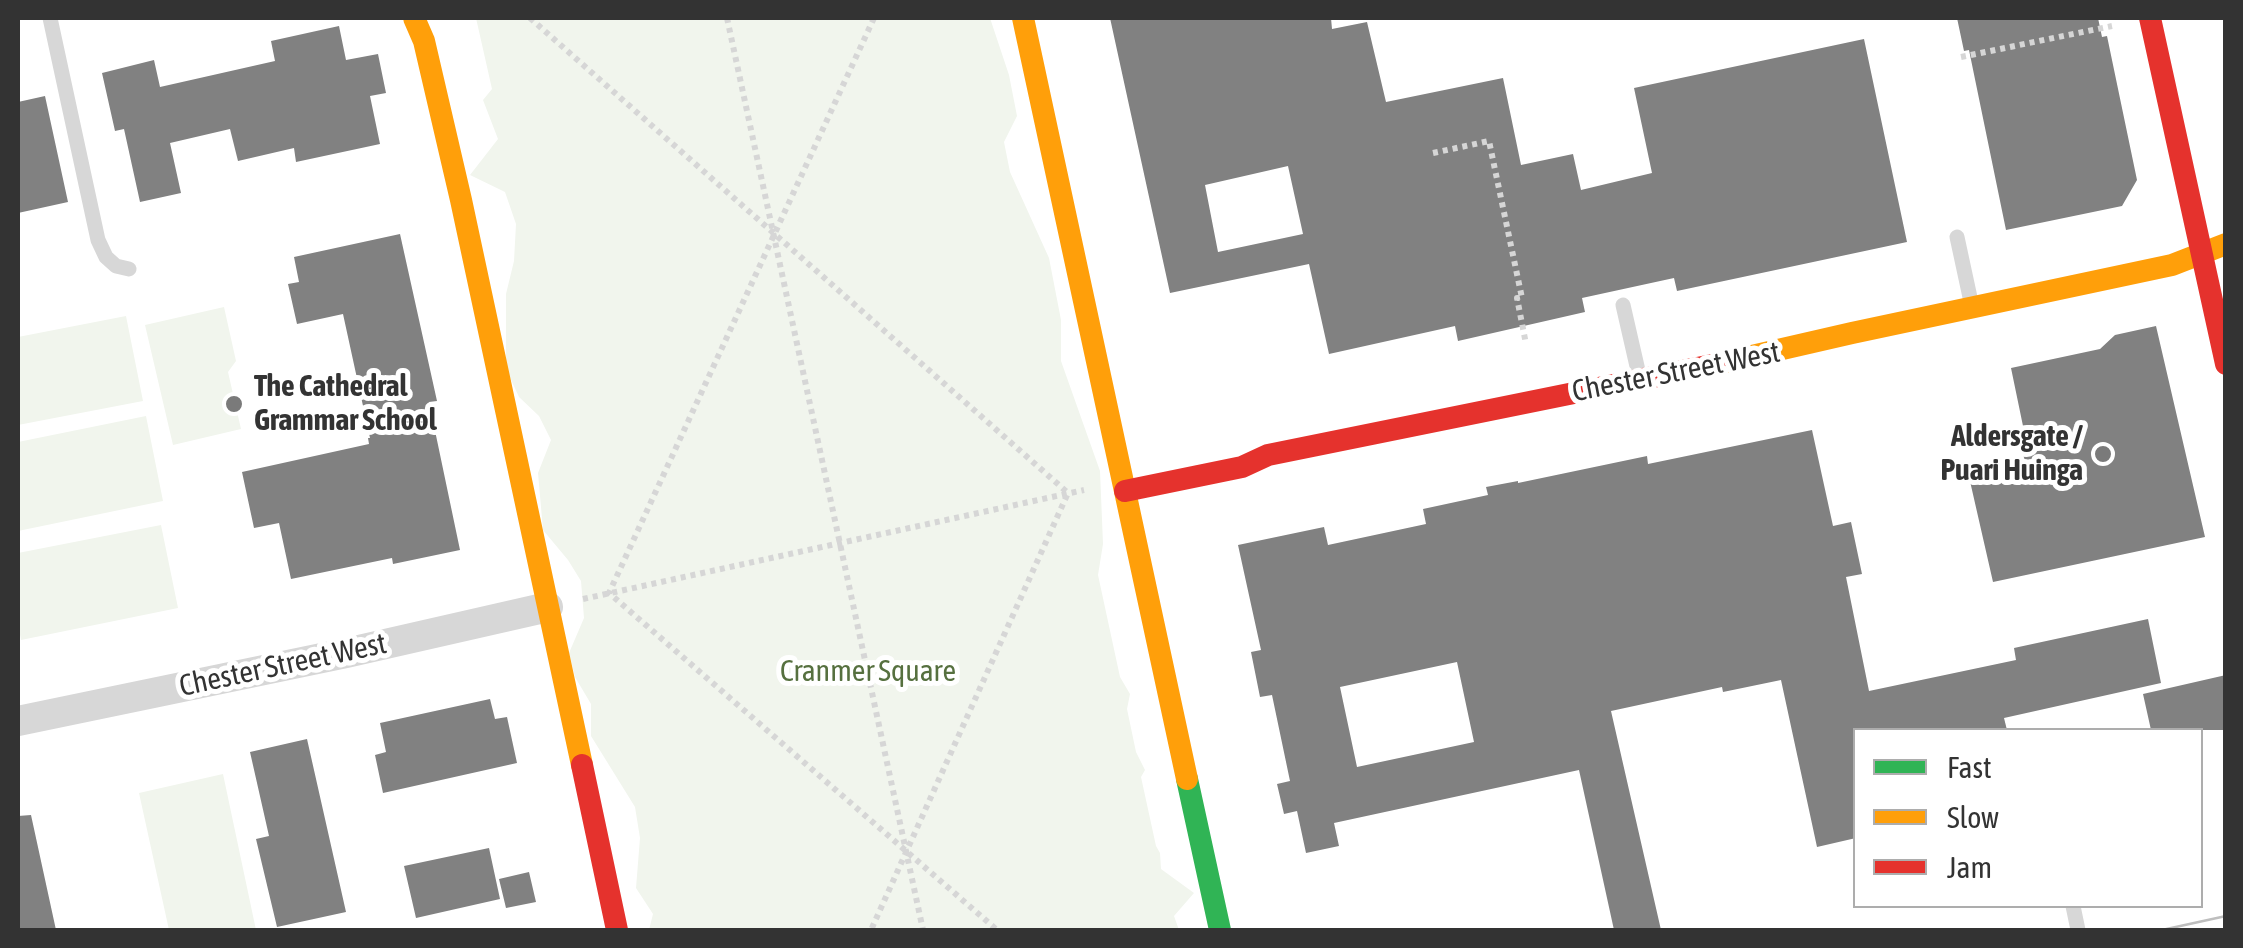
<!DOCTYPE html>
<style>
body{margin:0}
#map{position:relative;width:2243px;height:948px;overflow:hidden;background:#fff;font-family:"Asap Condensed",sans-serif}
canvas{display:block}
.frame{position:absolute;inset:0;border:20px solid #333;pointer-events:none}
.legend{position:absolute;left:1853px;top:728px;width:350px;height:180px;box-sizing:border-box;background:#fff;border:2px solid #adadad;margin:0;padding:12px 18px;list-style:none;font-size:30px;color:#333}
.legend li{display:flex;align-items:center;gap:20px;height:50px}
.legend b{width:50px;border:2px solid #adadad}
</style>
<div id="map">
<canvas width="2243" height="948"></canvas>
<div class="frame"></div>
<ul class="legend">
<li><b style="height:12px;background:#30b455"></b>Fast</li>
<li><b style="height:12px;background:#ff9f0a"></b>Slow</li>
<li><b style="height:12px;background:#e5322d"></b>Jam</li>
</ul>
</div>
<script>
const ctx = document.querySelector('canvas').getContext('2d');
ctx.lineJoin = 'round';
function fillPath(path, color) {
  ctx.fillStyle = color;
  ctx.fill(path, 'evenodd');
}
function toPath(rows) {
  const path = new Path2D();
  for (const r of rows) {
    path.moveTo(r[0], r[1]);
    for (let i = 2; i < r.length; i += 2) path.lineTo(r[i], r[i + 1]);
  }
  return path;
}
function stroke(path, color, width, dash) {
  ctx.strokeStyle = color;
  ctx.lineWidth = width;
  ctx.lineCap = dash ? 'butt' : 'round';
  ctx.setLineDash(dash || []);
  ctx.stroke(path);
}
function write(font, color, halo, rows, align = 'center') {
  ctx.font = font + ' "Asap Condensed",sans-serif';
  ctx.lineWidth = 10;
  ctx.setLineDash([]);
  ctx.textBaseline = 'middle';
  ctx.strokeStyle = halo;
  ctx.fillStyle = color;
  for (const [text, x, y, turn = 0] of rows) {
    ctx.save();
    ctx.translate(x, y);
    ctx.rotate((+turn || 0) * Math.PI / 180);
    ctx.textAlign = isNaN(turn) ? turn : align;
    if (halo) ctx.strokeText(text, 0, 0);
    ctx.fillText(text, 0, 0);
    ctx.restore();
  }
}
const green = toPath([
 [476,18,990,18,1009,75,1017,116,1004,142,1010,172,1049,258,1061,320,1061,361,1100,471,1103,544,1098,575,1120,677,1130,694,1127,709,1136,752,1145,770,1141,777,1156,846,1160,853,1161,869,1194,893,1174,916,1179,930,649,930,653,914,636,888,640,838,635,807,591,736,591,704,575,677,569,653,584,618,581,581,568,560,543,530,538,473,551,440,539,416,519,397,506,369,506,294,514,261,516,224,505,192,470,175,498,139,483,100,492,89],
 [224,307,236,361,228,372,241,429,173,445,145,325],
 [126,316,143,401,18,425,18,337],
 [146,416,163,501,18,531,18,442],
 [161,525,178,608,21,640,18,624,18,553],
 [223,774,256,930,169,930,139,793]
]);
const building = toPath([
 [1110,18,1331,18,1332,29,1367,22,1386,102,1503,78,1521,165,1573,154,1581,190,1652,173,1634,88,1864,39,1907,242,1677,291,1674,278,1582,298,1585,312,1458,341,1455,326,1329,354,1309,264,1170,293],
 [1288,166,1303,234,1218,252,1205,185],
 [1957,18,2098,18,2102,37,2107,36,2137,180,2122,206,2006,230,1969,50,1964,51],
 [339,26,346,60,378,54,386,93,370,96,380,144,296,162,294,148,238,161,230,129,170,143,181,193,140,202,124,129,115,131,102,73,154,60,160,87,275,61,271,41],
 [45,96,68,202,18,213,18,102],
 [400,234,437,401,429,402,460,550,393,564,392,558,291,579,279,523,254,528,242,472,369,444,368,438,370,438,343,314,297,324,288,284,299,282,294,257],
 [2156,326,2205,537,1993,582,1967,468,2029,455,2011,368,2100,349,2115,335],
 [1812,430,1833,526,1851,522,1862,574,1846,577,1869,691,2016,660,2014,648,2148,619,2161,683,2004,718,2007,730,1856,730,1856,838,1817,847,1781,680,1723,692,1722,687,1611,711,1661,930,1614,930,1579,770,1334,823,1339,846,1306,853,1297,811,1284,814,1277,784,1290,781,1272,695,1260,697,1251,652,1261,650,1238,545,1324,527,1328,545,1426,524,1423,509,1488,495,1486,487,1518,481,1518,483,1647,456,1648,464],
 [1457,662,1474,742,1357,767,1340,687],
 [2226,675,2226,730,2151,730,2143,694],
 [490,699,495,719,507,717,517,763,383,793,375,755,386,752,380,723],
 [307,739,346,912,277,927,256,839,269,836,250,752],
 [31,815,56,930,18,930,18,816],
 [489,848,500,899,416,918,404,866],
 [529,872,536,902,506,908,499,879]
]);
const path = toPath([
 [530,18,1068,493,871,930],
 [727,18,923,930],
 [874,18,609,593,997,930],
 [1961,57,2112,26],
 [1433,153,1489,141,1522,298,1517,298,1526,344],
 [583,599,1084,490]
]);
const lane = toPath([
 [50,18,98,240,106,257,116,266,129,269],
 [1957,237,1971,302],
 [1623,305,1639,375],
 [2073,906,2078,930]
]);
const street = toPath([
 [18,721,346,653,548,607]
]);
const fast = toPath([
 [1187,779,1220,930]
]);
const slow = toPath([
 [414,18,424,41,461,200,582,765],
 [1023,18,1187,779],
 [1717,364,1852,333,2172,265,2226,244]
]);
const jam = toPath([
 [2150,18,2226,364],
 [1125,491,1242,467,1268,455,1717,364],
 [582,765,617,930]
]);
const tram = toPath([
 [2162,930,2226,916]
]);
const markers = [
 [234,404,10,"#7a7a7a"],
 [2103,454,10,"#7a7a7a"]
];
const streetNames = [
 ["Chester Street West",1676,372,-11],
 ["Chester Street West",283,665,-12]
];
const poiNames = [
 ["The Cathedral",254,387],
 ["Grammar School",254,421],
 ["Aldersgate /",2083,437,"right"],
 ["Puari Huinga",2083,471,"right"]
];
const parkNames = [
 ["Cranmer Square",868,672]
];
fillPath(green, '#f1f5ed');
fillPath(building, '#818181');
stroke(path, '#d6d6d6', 6, [5, 5]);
stroke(lane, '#d7d7d7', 15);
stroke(street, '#d7d7d7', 30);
stroke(fast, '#30b455', 22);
stroke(slow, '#ff9f0a', 22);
stroke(jam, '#e5322d', 22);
stroke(tram, '#bebebe', 2.5);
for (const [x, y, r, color] of markers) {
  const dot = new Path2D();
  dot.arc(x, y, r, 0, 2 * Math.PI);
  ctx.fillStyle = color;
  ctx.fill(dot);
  stroke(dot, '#fff', 4);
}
write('30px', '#333', '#fff', streetNames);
write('bold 30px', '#333', '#fff', poiNames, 'left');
write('30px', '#56703f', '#fff', parkNames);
</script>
